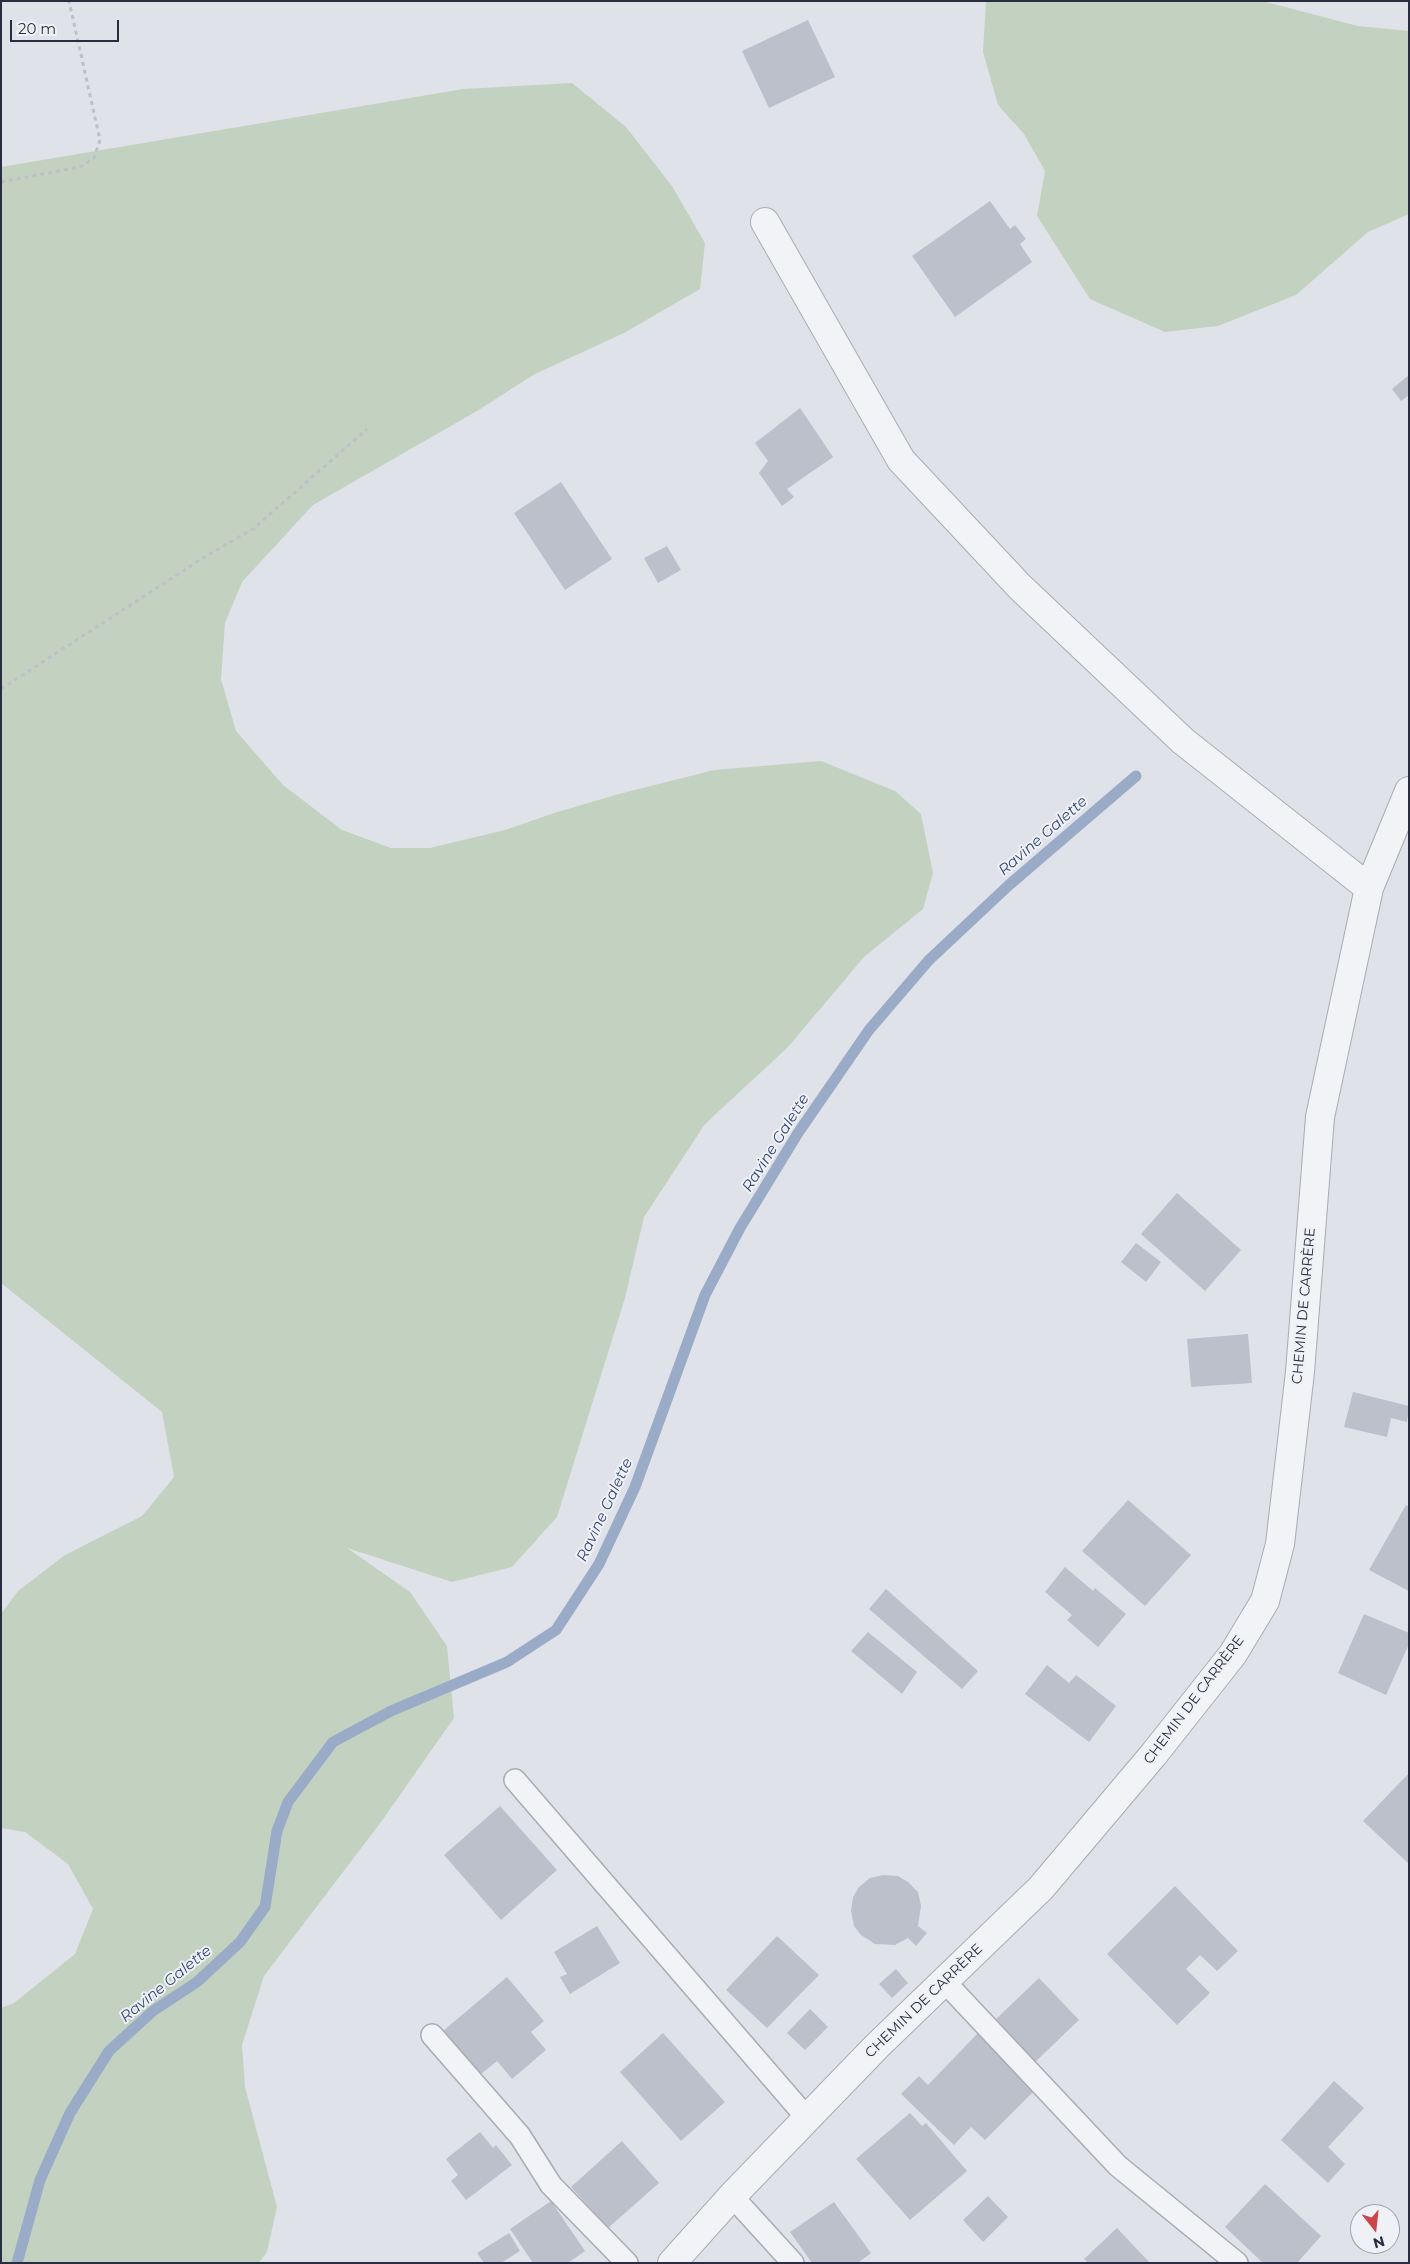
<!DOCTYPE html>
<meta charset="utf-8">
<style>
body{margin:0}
#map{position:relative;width:1410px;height:2264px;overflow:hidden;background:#dfe2e8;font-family:Montserrat,sans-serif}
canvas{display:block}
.frame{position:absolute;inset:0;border:2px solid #282e3f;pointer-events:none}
.north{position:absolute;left:1350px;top:2204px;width:50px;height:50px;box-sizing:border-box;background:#eff1f6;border:1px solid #9fa3ad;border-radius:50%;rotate:164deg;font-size:14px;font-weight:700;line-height:20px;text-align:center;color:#282e3f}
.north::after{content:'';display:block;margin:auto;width:18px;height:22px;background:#cc454a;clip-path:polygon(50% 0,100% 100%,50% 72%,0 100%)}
.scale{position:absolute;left:10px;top:20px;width:109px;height:22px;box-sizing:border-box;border:2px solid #282e3f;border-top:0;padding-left:6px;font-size:15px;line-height:18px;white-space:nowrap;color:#282e3f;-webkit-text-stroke:4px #eff1f6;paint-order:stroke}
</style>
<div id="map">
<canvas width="1410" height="2264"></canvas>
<div class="frame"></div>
<div class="north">N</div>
<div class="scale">20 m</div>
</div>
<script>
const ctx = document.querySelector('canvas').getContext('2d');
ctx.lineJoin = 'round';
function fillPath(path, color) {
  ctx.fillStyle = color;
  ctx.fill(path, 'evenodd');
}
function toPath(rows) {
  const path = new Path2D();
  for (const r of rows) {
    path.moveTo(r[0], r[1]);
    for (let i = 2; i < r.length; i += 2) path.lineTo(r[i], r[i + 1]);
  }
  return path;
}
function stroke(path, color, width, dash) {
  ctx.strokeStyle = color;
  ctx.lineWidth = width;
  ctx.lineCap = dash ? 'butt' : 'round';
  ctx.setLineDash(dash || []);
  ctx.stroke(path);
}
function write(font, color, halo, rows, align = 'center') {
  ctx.font = font + ' Montserrat,sans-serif';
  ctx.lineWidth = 4;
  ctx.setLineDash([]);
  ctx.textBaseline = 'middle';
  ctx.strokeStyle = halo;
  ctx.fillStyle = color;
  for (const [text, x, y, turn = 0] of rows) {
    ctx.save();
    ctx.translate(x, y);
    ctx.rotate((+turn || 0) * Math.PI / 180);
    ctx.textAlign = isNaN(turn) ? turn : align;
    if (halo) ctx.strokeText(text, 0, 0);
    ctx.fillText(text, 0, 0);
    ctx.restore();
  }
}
const green = toPath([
 [986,1,1262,1,1358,26,1409,31,1409,214,1368,232,1296,295,1218,326,1165,332,1090,299,1037,216,1045,171,1024,134,998,105,983,52],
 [572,83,626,127,672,186,705,243,700,289,624,333,533,375,477,411,313,505,242,582,225,623,221,679,236,731,283,785,342,830,391,848,430,848,505,830,554,813,619,794,714,770,821,761,895,791,921,814,933,873,923,909,864,957,788,1047,705,1124,644,1217,625,1298,557,1517,512,1567,452,1582,347,1548,410,1592,447,1646,454,1718,381,1822,264,1976,242,2045,245,2087,277,2207,267,2252,259,2263,1,2263,1,2008,14,2003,75,1954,93,1909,68,1864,25,1832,1,1828,1,1614,18,1591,65,1555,142,1516,174,1477,162,1412,1,1283,1,167,463,89]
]);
const stream = toPath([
 [17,2263,40,2180,70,2113,109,2051,153,2011,197,1982,240,1942,265,1907,277,1831,288,1802,333,1742,391,1711,507,1662,556,1630,599,1564,635,1487,705,1295,740,1228,798,1133,869,1030,929,960,1009,885,1136,776]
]);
const building = toPath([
 [808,20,835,77,769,108,742,51],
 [990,201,1010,229,1015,225,1026,239,1020,244,1032,262,955,317,912,256],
 [1409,375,1409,395,1401,401,1392,389],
 [800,408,833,457,787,489,794,497,782,506,759,473,768,461,755,443],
 [561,482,612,559,565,590,514,513],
 [667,546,681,570,658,583,644,558],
 [1177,1193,1241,1250,1205,1291,1141,1234],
 [1136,1243,1161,1262,1146,1282,1121,1262],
 [1248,1334,1252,1383,1191,1387,1187,1339],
 [1353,1392,1409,1406,1407,1422,1391,1418,1387,1437,1344,1427],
 [1128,1500,1191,1555,1145,1606,1082,1551],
 [1406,1505,1409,1507,1409,1591,1369,1570],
 [1065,1567,1093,1591,1095,1588,1126,1614,1098,1647,1067,1620,1072,1615,1045,1592],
 [886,1589,978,1671,962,1689,869,1609],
 [1364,1614,1409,1633,1409,1644,1386,1695,1338,1673],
 [868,1632,917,1672,902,1694,851,1651],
 [1047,1665,1069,1683,1076,1675,1116,1706,1089,1742,1025,1694],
 [1409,1773,1409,1864,1363,1821],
 [500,1806,557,1870,501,1920,444,1855],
 [883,1875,898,1876,908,1882,918,1892,921,1906,918,1926,927,1933,916,1946,908,1938,895,1945,875,1944,861,1935,854,1926,851,1911,853,1897,859,1887,870,1878],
 [1175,1886,1238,1951,1217,1971,1200,1955,1186,1969,1210,1993,1177,2025,1107,1954],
 [597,1926,620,1963,570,1994,560,1977,567,1974,554,1952],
 [777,1936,819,1975,767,2028,726,1990],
 [896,1969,908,1983,892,1998,879,1984],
 [507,1977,544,2021,531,2032,546,2050,512,2079,497,2061,480,2075,443,2031],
 [1039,1978,1079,2020,1034,2063,994,2021],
 [810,2009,828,2027,805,2050,787,2033],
 [663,2033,725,2102,681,2141,620,2072],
 [978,2033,1035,2090,985,2140,971,2127,954,2145,901,2094,919,2076,928,2085],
 [1334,2081,1364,2108,1328,2147,1345,2164,1328,2183,1281,2140],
 [910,2113,922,2126,926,2123,967,2171,910,2220,856,2159],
 [480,2132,493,2148,496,2145,512,2165,466,2200,451,2181,458,2175,446,2159],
 [622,2141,659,2183,608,2228,571,2187],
 [1265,2184,1321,2236,1297,2263,1263,2263,1225,2227],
 [988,2196,1008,2217,983,2242,963,2220],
 [551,2201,585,2251,568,2263,533,2263,510,2229],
 [834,2202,871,2253,858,2263,812,2263,790,2232],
 [1117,2228,1150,2263,1088,2263,1084,2259],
 [509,2233,520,2251,501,2263,484,2263,477,2253]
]);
const path = toPath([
 [1,182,80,167,94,158,100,140,69,1],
 [1,689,206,556,253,529,367,429]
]);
const lane = toPath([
 [515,1780,807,2118],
 [944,1981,1118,2166,1237,2263],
 [432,2035,520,2136,551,2185,627,2263],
 [732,2196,793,2263]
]);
const street = toPath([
 [765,222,901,460,1020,587,1183,741,1369,888],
 [672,2263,732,2196,877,2046,1041,1888,1154,1754,1233,1654,1265,1601,1280,1544,1300,1372,1320,1117,1369,888,1409,791]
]);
const streetNames = [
 ["CHEMIN DE CARRÈRE",1304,1306,-85],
 ["CHEMIN DE CARRÈRE",1194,1700,-53],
 ["CHEMIN DE CARRÈRE",924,2001,-44]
];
const waterNames = [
 ["Ravine Galette",1043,836,-41],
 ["Ravine Galette",776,1143,-58],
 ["Ravine Galette",605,1510,-65],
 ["Ravine Galette",166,1984,-39]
];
fillPath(green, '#c3d2c0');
stroke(stream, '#9aabc8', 11);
fillPath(building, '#bcc0cb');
stroke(lane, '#a8acb5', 24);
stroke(street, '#a8acb5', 30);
stroke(path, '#bdc0c7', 3, [4, 4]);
stroke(lane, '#f2f3f7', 21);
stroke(street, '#f2f3f7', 28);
write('14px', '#282e3f', '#eff1f6', streetNames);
write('italic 15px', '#334872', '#eff1f6', waterNames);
</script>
